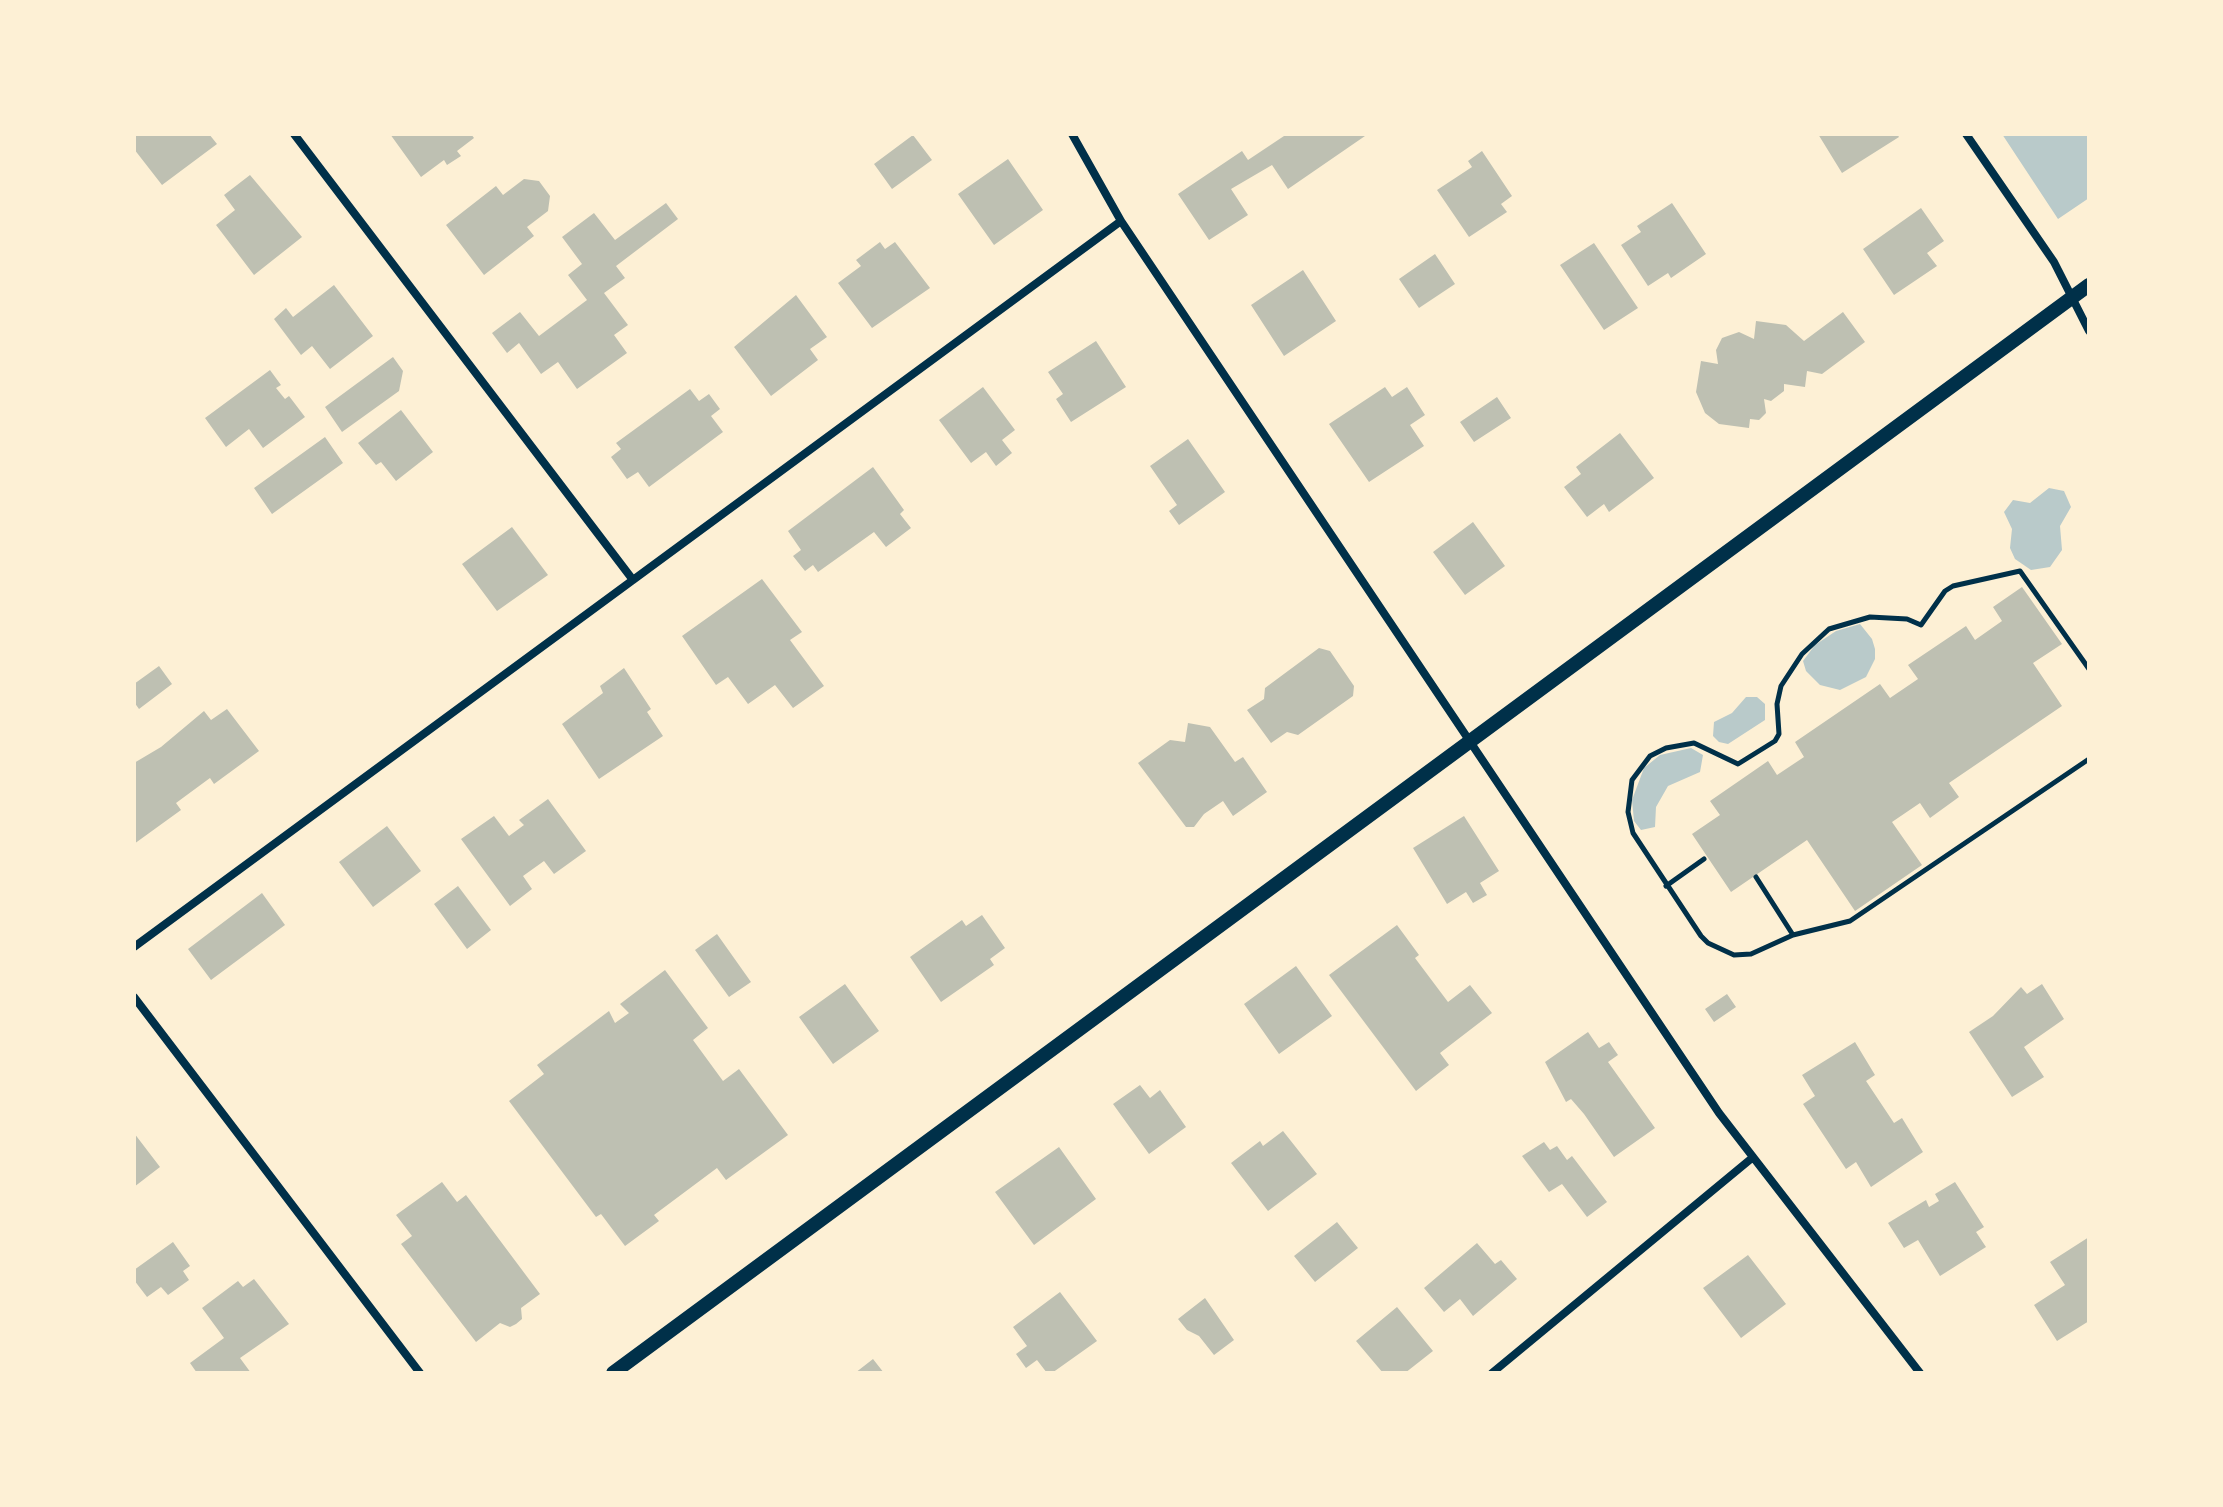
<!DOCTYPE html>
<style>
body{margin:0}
#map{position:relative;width:2223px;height:1507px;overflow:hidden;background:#fdf0d5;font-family:"PT Sans Narrow",sans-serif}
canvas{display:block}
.frame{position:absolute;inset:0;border:136px solid #fdf0d5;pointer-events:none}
</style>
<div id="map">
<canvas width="2223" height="1507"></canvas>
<div class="frame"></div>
</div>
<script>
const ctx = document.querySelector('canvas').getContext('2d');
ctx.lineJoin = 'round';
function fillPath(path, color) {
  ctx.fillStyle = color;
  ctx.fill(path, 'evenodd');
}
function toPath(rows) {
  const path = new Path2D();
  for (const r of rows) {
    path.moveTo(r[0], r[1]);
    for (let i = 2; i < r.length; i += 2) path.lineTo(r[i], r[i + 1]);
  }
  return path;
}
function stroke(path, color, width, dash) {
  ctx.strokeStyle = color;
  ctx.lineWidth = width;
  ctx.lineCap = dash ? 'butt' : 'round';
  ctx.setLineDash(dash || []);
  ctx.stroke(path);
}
const green = toPath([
 [2002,134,2089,134,2089,198,2058,219],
 [2049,488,2064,491,2071,507,2060,526,2062,550,2050,567,2031,570,2015,559,2010,548,2012,529,2004,512,2013,500,2030,503],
 [1860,624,1872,639,1875,649,1875,659,1866,677,1840,690,1820,685,1806,671,1803,661,1815,645,1836,631],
 [1746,697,1757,697,1765,704,1765,720,1728,744,1719,742,1713,736,1714,722,1732,713],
 [1691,748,1703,755,1700,772,1668,786,1656,807,1655,827,1641,830,1634,821,1632,800,1644,768,1660,755]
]);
const building = toPath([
 [134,134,209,134,217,144,162,185,134,149],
 [390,134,471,134,474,138,457,151,461,156,447,165,444,160,421,177],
 [1287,134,1365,136,1288,189,1272,165,1231,189,1248,215,1209,240,1178,194,1242,151,1248,160],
 [1818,134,1897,134,1899,137,1842,173],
 [913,135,932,160,892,189,874,164],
 [1482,151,1512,196,1501,204,1507,212,1469,237,1437,190,1472,167,1468,161],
 [1008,159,1043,210,994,245,958,194],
 [250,175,302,237,254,275,216,225,235,210,224,195],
 [524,179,539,181,550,196,548,211,527,227,534,236,484,275,446,225,496,186,503,195],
 [666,203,678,219,616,266,625,278,604,293,628,325,614,335,627,353,577,389,558,362,541,374,519,343,507,353,492,333,520,312,539,336,587,300,568,275,582,264,562,237,594,213,615,240],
 [1672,203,1706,254,1671,278,1668,273,1648,286,1621,245,1641,232,1637,226],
 [1921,208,1944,241,1927,253,1937,266,1894,295,1863,249],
 [880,242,885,249,895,242,930,288,872,328,838,283,861,266,856,260],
 [1594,243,1638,308,1604,330,1560,265],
 [1435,254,1455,284,1419,308,1399,279],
 [1303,270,1336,321,1284,356,1251,305],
 [334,285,373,336,330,369,312,346,301,355,274,319,286,308,293,317],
 [796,295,827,337,810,349,818,360,771,396,734,347],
 [1843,312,1865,342,1822,374,1807,371,1805,387,1784,384,1784,391,1771,401,1764,399,1766,413,1759,420,1750,419,1749,428,1719,424,1705,413,1696,392,1701,361,1718,364,1716,350,1722,338,1739,332,1754,339,1756,321,1786,325,1804,341],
 [1096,341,1126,387,1071,422,1056,399,1063,394,1048,372],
 [393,357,403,371,399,391,342,432,325,407],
 [270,370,281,385,276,388,285,399,289,396,305,417,263,448,249,429,226,447,205,418],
 [983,387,1015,430,1002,440,1012,453,996,466,986,452,971,463,939,420],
 [1385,387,1392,397,1407,387,1425,415,1410,425,1424,446,1369,482,1329,424],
 [690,389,699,401,709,394,720,409,711,416,723,432,649,487,638,472,627,479,611,457,621,449,616,443],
 [1497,397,1511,418,1474,442,1460,422],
 [401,410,433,452,396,481,381,462,376,465,358,443],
 [1620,433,1654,478,1609,512,1604,504,1587,517,1564,487,1581,474,1576,467],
 [325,437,343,463,272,514,254,488],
 [1188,439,1225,492,1179,525,1169,511,1177,505,1150,466],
 [873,467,904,510,900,514,911,528,886,547,874,532,818,572,813,565,805,571,793,556,801,550,788,531],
 [1473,522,1505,566,1465,595,1433,552],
 [512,527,548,575,497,611,462,564],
 [762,579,802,632,790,640,824,686,793,708,775,685,748,704,728,677,716,685,682,636],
 [2022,587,2062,644,2033,663,2062,706,1949,783,1959,797,1930,818,1920,803,1892,822,1922,865,1855,911,1807,840,1731,892,1692,834,1720,815,1710,801,1768,761,1777,775,1804,757,1795,742,1880,684,1890,698,1918,679,1908,665,1966,626,1975,640,2002,621,1993,607],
 [1319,648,1330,651,1354,686,1353,696,1298,735,1287,732,1271,743,1247,710,1264,699,1265,688],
 [159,666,172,684,139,709,134,702,134,684],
 [624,668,651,709,647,712,663,736,599,779,562,724,603,693,600,686],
 [227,709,259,751,214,784,210,778,176,803,181,810,134,844,134,763,161,747,204,711,211,720],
 [1188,723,1210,727,1235,762,1243,757,1267,792,1233,816,1223,801,1204,814,1194,827,1186,827,1138,763,1170,740,1185,742],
 [548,799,586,851,554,874,544,861,523,876,532,889,510,906,461,839,494,816,509,836,524,825,519,820],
 [1464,816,1499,871,1480,883,1487,895,1473,903,1466,892,1447,904,1413,848],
 [387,826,421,871,373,907,339,862],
 [458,886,491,930,467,949,434,904],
 [262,893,285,925,211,980,188,949],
 [982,915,1005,948,990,959,994,965,941,1002,910,957,962,920,966,926],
 [1397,925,1419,955,1415,958,1448,1002,1470,985,1492,1013,1440,1053,1449,1065,1416,1091,1329,975],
 [717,934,751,982,729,997,695,950],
 [1296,966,1332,1016,1279,1054,1244,1004],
 [665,970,708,1028,693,1040,723,1081,739,1069,788,1135,726,1180,717,1168,654,1215,659,1221,625,1246,601,1214,596,1217,509,1101,544,1074,537,1065,609,1011,615,1023,629,1013,620,1004],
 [845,984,879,1031,833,1064,799,1017],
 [2042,984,2064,1019,2024,1047,2044,1077,2012,1097,1969,1032,1993,1016,2021,987,2027,994],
 [1727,994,1736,1007,1714,1022,1705,1009],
 [1588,1032,1599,1048,1609,1042,1618,1055,1608,1062,1655,1128,1614,1157,1584,1114,1571,1099,1566,1102,1545,1062],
 [1855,1042,1875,1075,1866,1081,1894,1123,1902,1118,1923,1152,1871,1187,1856,1162,1846,1169,1803,1104,1815,1096,1802,1075],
 [1140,1085,1150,1098,1160,1090,1186,1127,1149,1154,1113,1104],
 [1283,1131,1317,1174,1268,1211,1231,1163,1260,1141,1263,1146],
 [134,1133,160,1167,134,1187],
 [1544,1142,1550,1150,1557,1146,1567,1160,1572,1156,1607,1202,1587,1217,1562,1184,1549,1192,1522,1156],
 [1059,1147,1096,1199,1034,1245,995,1192],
 [442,1182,457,1202,466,1195,540,1294,521,1308,522,1319,516,1324,510,1327,500,1323,476,1342,401,1244,412,1236,396,1215],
 [1955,1182,1984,1227,1976,1232,1986,1247,1940,1276,1918,1240,1904,1248,1888,1223,1926,1200,1929,1207,1939,1201,1935,1194],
 [1337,1222,1358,1248,1315,1282,1294,1256],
 [2089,1237,2089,1321,2057,1341,2034,1305,2065,1285,2050,1262],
 [173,1242,190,1266,183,1271,189,1280,168,1295,161,1287,147,1297,134,1280,134,1270],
 [1477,1243,1495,1264,1501,1260,1517,1279,1473,1316,1460,1299,1444,1312,1424,1288],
 [1748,1255,1786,1304,1741,1338,1703,1288],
 [254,1279,289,1324,240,1358,251,1373,197,1373,190,1363,224,1338,202,1308,238,1281,243,1287],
 [1060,1292,1097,1341,1052,1373,1047,1373,1037,1360,1026,1368,1016,1354,1027,1346,1013,1327],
 [1205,1298,1234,1340,1214,1355,1199,1336,1187,1330,1178,1319],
 [1397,1307,1433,1351,1405,1373,1383,1373,1356,1341],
 [873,1359,884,1373,855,1373]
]);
const path = toPath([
 [2089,669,2020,571,1953,586,1945,591,1921,625,1907,619,1870,617,1829,629,1802,654,1781,686,1777,704,1779,734,1775,741,1738,764,1694,743,1666,748,1650,756,1632,780,1628,812,1633,833,1701,936,1708,943,1734,955,1751,954,1793,935,1850,921,2089,759],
 [1756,877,1793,935],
 [1666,886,1704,859]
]);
const minor = toPath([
 [294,134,633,580],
 [1072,134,1121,221,1719,1113,1920,1373],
 [1966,134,2054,262,2089,331],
 [134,947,1121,221],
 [134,997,420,1373],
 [1492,1373,1752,1158]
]);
const tertiary = toPath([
 [613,1373,2089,285]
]);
fillPath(green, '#b9caca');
fillPath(building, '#bec0b2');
stroke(path, '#003049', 5);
stroke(minor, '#003049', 8);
stroke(tertiary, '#003049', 14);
</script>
